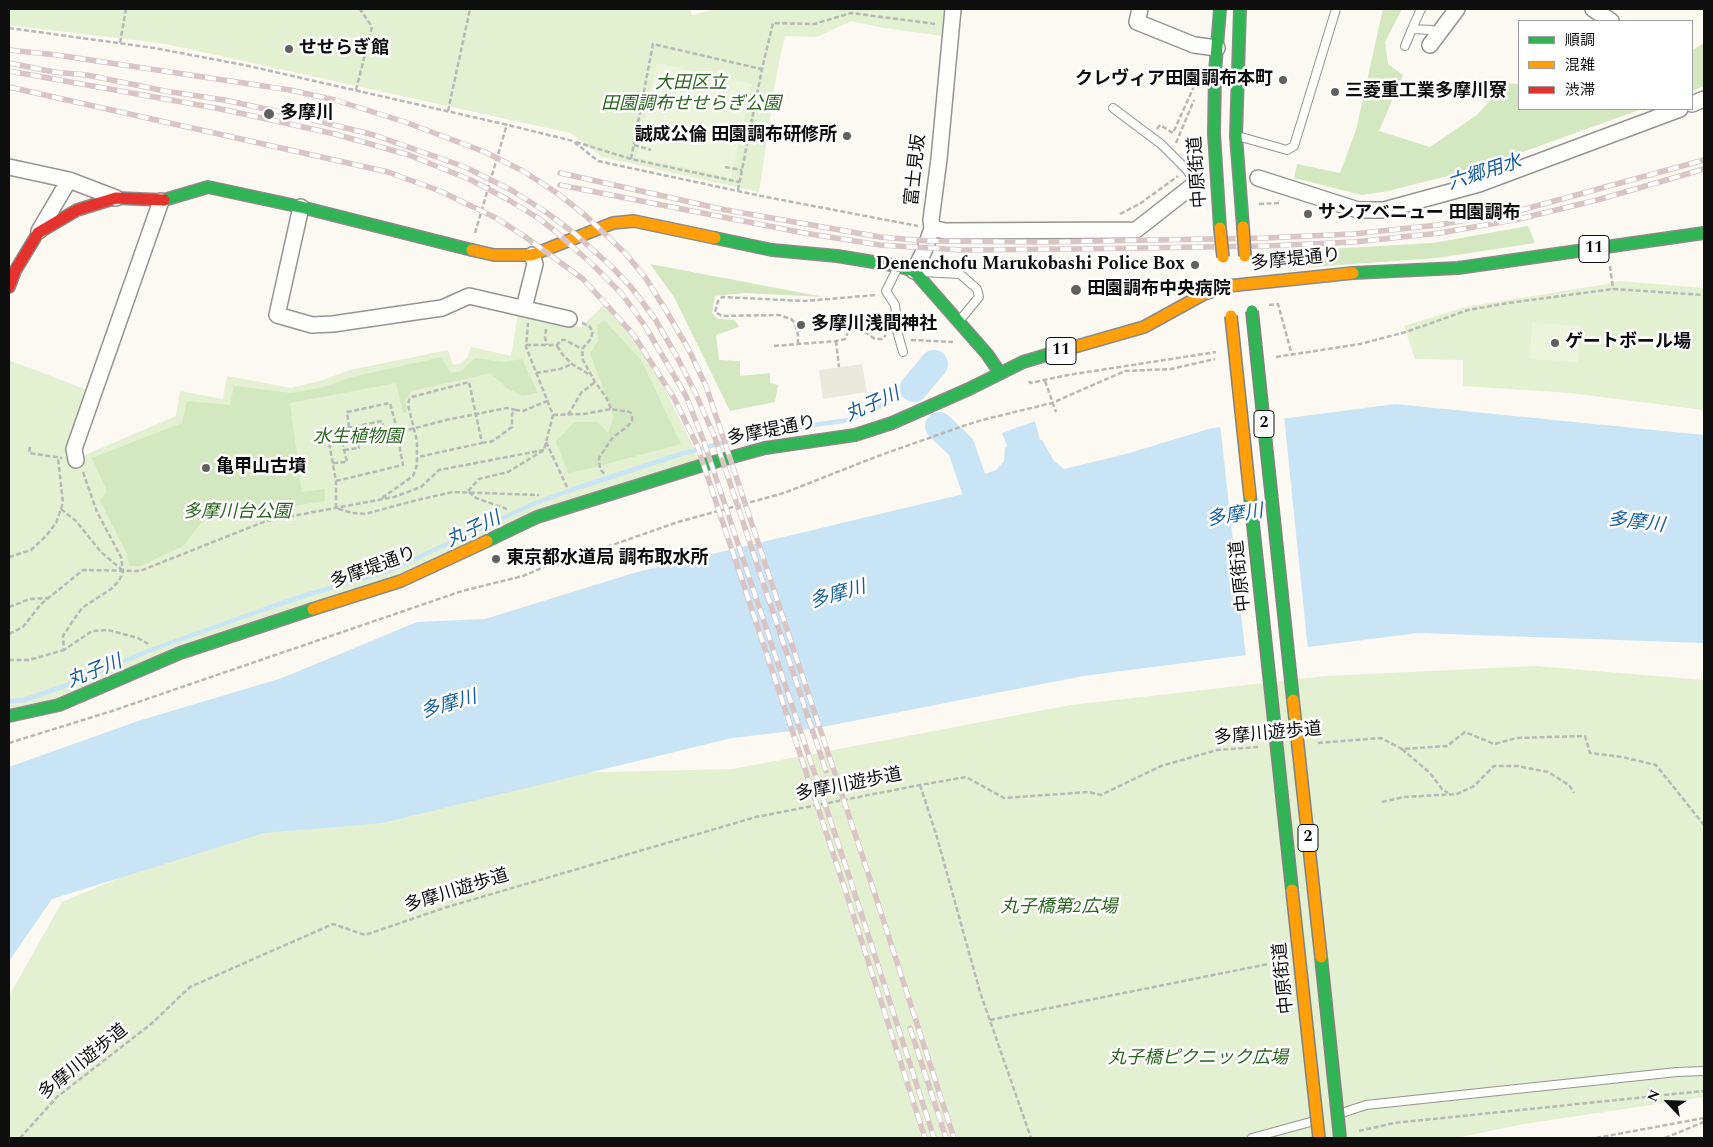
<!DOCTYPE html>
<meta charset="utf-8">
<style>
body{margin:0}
#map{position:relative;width:1713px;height:1147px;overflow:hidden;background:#fbf9f2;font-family:Spectral,"Noto Sans JP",serif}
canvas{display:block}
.frame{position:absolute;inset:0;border:10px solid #0e0e0e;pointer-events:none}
.legend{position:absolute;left:1518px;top:20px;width:175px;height:90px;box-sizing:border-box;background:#fff;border:1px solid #9f9f9f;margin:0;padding:6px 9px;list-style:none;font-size:15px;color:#0e0e0e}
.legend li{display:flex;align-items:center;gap:10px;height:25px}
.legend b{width:25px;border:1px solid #9f9f9f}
.north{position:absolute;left:1643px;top:1077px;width:50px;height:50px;-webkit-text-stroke:4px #fff;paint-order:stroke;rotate:294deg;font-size:14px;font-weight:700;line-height:20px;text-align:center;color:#0e0e0e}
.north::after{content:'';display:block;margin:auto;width:18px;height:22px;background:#0e0e0e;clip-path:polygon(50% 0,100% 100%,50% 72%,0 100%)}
</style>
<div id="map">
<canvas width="1713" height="1147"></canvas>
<div class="frame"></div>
<ul class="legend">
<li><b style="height:6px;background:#30b455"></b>順調</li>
<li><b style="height:6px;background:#ff9f0a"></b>混雑</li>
<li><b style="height:6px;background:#e5322d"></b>渋滞</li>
</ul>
<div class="north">N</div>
</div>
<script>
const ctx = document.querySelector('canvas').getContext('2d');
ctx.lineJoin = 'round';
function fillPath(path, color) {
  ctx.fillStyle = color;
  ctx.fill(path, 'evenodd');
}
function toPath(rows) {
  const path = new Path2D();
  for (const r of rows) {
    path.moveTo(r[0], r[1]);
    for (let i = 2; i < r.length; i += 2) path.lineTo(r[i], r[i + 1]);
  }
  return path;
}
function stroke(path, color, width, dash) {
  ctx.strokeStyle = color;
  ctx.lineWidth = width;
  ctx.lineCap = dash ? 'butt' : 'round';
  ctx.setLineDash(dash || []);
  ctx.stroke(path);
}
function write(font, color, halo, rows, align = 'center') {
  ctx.font = font + ' Spectral,"Noto Sans JP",serif';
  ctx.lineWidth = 5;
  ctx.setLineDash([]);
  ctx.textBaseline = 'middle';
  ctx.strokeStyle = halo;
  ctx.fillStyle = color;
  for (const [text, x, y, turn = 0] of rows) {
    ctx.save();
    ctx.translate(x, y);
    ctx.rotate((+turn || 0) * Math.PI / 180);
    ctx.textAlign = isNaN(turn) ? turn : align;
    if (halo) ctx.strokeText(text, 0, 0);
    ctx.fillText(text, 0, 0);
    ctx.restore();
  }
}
const green = toPath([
 [9,9,690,9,692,15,718,9,945,9,943,36,884,28,851,21,817,37,785,36,777,71,759,192,602,157,570,133,166,44,9,25],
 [167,199,80,457,176,416,180,391,223,399,227,376,291,388,323,380,350,370,448,350,453,365,461,363,467,358,471,347,511,356,519,307,581,327,606,303,647,354,693,446,700,466,9,716,9,360,87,390,152,201],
 [1618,281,1704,288,1704,410,1570,393,1463,386,1463,360,1415,359,1404,326,1465,307,1601,285],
 [1535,666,1704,680,1704,1097,1524,1124,1456,1138,9,1138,9,996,62,902,358,778,733,769,1071,705,1326,676]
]);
const forest = toPath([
 [1383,9,1402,9,1385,42,1388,64,1403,75,1379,131,1430,147,1477,115,1506,83,1519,84,1519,109,1642,109,1475,169,1388,191,1362,195,1294,178,1297,164,1340,173,1356,130],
 [1704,43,1704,86,1692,91,1692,50],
 [1528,226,1535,243,1437,258,1312,267,1311,250,1433,243],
 [650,264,824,297,744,293,715,296,712,313,718,319,735,320,739,327,716,335,719,360,740,361,740,376,770,373,770,383,778,385,775,402,730,411,674,297],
 [605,321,641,360,681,444,595,467,568,473,556,442,574,422,598,422,608,433,614,417,590,353,598,341,597,325],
 [442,357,450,373,461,371,475,358,504,362,522,359,538,393,522,396,507,388,490,373,412,391,405,400,407,412,403,413,396,383,290,403,302,492,325,489,325,501,249,513,229,503,201,523,183,546,141,566,129,566,127,554,100,501,107,491,92,458,182,423,187,401,230,405,234,386,291,393,324,387,352,377]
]);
const pitch = toPath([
 [657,63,752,84,731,178,636,157],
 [1532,323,1580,326,1578,362,1530,359]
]);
const plaza = toPath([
 [862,364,867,392,823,399,819,370]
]);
const water = toPath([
 [1395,404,1704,435,1704,643,1418,633,1083,676,817,728,732,738,382,823,264,833,52,899,9,961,9,767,138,721,282,678,417,622,485,619,637,572,976,491,985,474,996,470,1004,461,1005,448,1007,446,1002,433,1035,421,1040,440,1042,440,1054,461,1064,469,1126,454,1212,428]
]);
const pier = toPath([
 [1284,416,1308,650,1246,658,1220,424]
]);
const stream = toPath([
 [9,701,24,700,73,683,148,651,265,609,310,594,389,571,533,504,577,488,681,454,740,438,790,428,850,420,889,402,914,388,919,391]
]);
const river = toPath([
 [914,388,934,364],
 [939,426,961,447,988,526]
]);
const path = toPath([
 [9,28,154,48,244,65,508,125,573,141,598,161,607,163,761,196,918,226],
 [120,43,126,9],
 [356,90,372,27,360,9],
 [448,111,470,9],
 [1157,129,1160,125,1173,133,1195,84],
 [576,142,631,159,739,182],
 [1176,143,1194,100],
 [634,145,651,150],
 [631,159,653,44,761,69],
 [725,167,742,170],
 [738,190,762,69,773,23,814,24,851,13,936,24],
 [1259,204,1279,203,1279,200],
 [1120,214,1141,203,1178,176],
 [475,233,507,124],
 [1610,266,1613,289],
 [1269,305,1278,304,1292,355],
 [582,323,589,326,593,332,590,340,582,349,583,360,595,382,606,397,611,409],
 [546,329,545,338,547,345],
 [911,340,953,342],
 [836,341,839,367],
 [798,344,798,335,795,323,791,319,779,315,722,316,715,312,718,301,722,297,805,301,876,295],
 [526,345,557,345,561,340,565,340,582,349],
 [557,346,563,355,572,364,590,375],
 [774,346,836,341,845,339,849,330,856,329,862,330,875,339,882,339,886,335],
 [1276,357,1360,344,1406,332,1468,310,1508,303,1613,289,1704,295],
 [536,373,560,369,572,364],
 [1029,381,1030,383,1068,375,1216,352],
 [1045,381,1056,412],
 [516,410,507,408,446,420,385,436,382,421,327,432,336,481,336,508,352,513,365,514,417,500,453,492,539,495],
 [553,415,584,414,611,409,630,412,632,415,632,421,627,427,613,437,599,458,600,469,605,475],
 [568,415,581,393,595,382],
 [349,427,347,412,390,403,396,426],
 [546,442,567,487],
 [482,443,493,441,512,427,512,414,516,410,523,411,547,401],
 [30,447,29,453,62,458],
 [344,450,359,448,358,440,385,436],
 [333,463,347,462,339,429],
 [83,472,97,512,121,557,123,571,119,581,111,589,82,608,72,622,63,636,64,650,92,631,108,630,138,638,150,645],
 [336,481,403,465,398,439],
 [468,491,479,479,508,472,544,450,553,415,526,347,528,323],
 [469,492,476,498,507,509],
 [382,498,413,476,417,465,417,441,408,405,409,400,412,397,469,382,482,443,418,457],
 [61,509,76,521,101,552,122,570],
 [9,557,31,550,46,536,56,523,63,503,58,458],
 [9,607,30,599,48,598],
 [9,634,23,627,41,604,83,570,140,571,266,521,394,497,421,487,439,470,544,450],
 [9,660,29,660,64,650],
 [9,743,112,711,462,591,523,576,546,566,555,565,678,522,784,493,878,456,963,426,982,420,1052,403,1125,371,1171,369,1215,359],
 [1318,743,1381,738,1402,749,1447,746,1465,732,1494,744,1517,738,1585,736,1590,753,1622,757,1656,765,1704,825],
 [1402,749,1430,773,1442,789,1448,793],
 [920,785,936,834,980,992,1031,1138],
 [1382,802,1404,797,1457,794,1474,786,1494,766,1517,766,1548,772,1569,785,1574,793],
 [990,1020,1268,964],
 [1359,1131,1394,1123,1704,1091],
 [20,1138,57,1097,151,1024,190,987,333,924,365,935,447,907,756,817,920,785,966,777,1004,798,1088,792,1101,795,1161,766,1217,750,1258,747],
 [1596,1138,1704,1118],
 [1665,1138,1704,1122]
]);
const lane = toPath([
 [1421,9,1412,29,1432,30,1438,34],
 [1405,46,1412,29],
 [1113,108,1161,144,1186,169,1196,183],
 [1241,137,1287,150,1294,146,1336,9],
 [897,269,886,291,895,305,896,312,894,320,903,352],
 [921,272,960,274,977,289,979,297,960,320],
 [1342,1113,1366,1105,1677,1072,1704,1071],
 [1252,1138,1314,1121]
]);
const street = toPath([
 [1140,9,1137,22,1194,45,1217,48],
 [1593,9,1611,21],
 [1430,45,1457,9],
 [1692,104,1704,99],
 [9,167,69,180,116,198],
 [1258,178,1358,210,1384,210,1479,184,1680,109],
 [301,207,277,315,312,325,333,324,442,308,469,296,569,319],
 [932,228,945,231,1136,230,1196,183],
 [39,231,69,180],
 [914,271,925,249,932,228,931,220,939,159,953,9],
 [524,308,535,264,532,255],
 [76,460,74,449,161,201]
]);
const fast = toPath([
 [1220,9,1215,72,1214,134,1220,228],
 [1240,9,1236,136,1243,227],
 [164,200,208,187,301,207,472,250],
 [715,238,772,250,837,256,898,266,914,271,987,354,1000,373],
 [1353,273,1458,268,1704,233],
 [487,541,537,517,700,466,765,448,855,435,892,423,969,389,1023,362,1053,353],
 [9,716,59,705,180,653,313,609]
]);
const slow = toPath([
 [472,250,494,255,532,255,613,223,634,221,715,238],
 [1053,353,1144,327,1204,294,1228,286,1353,273],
 [313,609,401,581,487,541]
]);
const jam = toPath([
 [9,287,15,271,38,233,77,210,116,198,164,200]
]);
const rail = toPath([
 [9,50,57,55,290,90,335,100,405,122,485,152,523,171,557,193,586,216,625,253,645,277,667,312,689,350,706,386,869,876,954,1138],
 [9,63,54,72,87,75,165,91,224,100,285,113,374,135,465,167,511,190,543,210,574,233,612,267,631,287,655,319,677,357,695,392,715,438,826,771],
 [9,71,221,109,335,134,409,155,471,180,507,199,538,218,555,231,594,266,622,294,645,326,686,396,704,442,851,882,934,1138],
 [9,87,388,172,440,191,496,218,524,236,583,279,633,334,674,398,697,445,843,883,925,1138],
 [560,173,726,210,880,237,928,241,1043,242,1265,238,1353,234,1438,225,1518,211,1704,160],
 [560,185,804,233,880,245,962,250,1076,249,1267,246,1354,242,1440,233,1519,219,1601,199,1704,169],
 [910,1028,946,1138]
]);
const pathBridge = toPath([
 [396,426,398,439]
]);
const fastBridge = toPath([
 [1252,311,1293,700],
 [1250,496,1292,890],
 [1321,957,1340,1138]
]);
const slowBridge = toPath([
 [1243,227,1245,256],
 [1220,228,1223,257],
 [1231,316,1250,496],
 [1293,700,1321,957],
 [1292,890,1319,1138]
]);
const markers = [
 [289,49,5,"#61605e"],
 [1283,80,5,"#61605e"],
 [1335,92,5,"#61605e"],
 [269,114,6,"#61605e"],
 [847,136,5,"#61605e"],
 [1308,214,5,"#61605e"],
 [1195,265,5,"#61605e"],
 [1076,290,6,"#61605e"],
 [801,325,5,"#61605e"],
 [1555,343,5,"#61605e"],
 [206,468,5,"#61605e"],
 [496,559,5,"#61605e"]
];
const shields = [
 [1594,249,30],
 [1061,351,30],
 [1264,424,20],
 [1308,838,20]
];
const shieldNames = [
 ["11",1594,249],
 ["11",1061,351],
 ["2",1264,424],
 ["2",1308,838]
];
const poiNames = [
 ["せせらぎ館",299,49],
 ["クレヴィア田園調布本町",1273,80,"right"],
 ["三菱重工業多摩川寮",1345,92],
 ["多摩川",280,114],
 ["誠成公倫 田園調布研修所",837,136,"right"],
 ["サンアベニュー 田園調布",1318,214],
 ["Denenchofu Marukobashi Police Box",1185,265,"right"],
 ["田園調布中央病院",1087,290],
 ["多摩川浅間神社",811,325],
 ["ゲートボール場",1565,343],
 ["亀甲山古墳",216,468],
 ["東京都水道局 調布取水所",506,559]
];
const parkNames = [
 ["大田区立",691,84],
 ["田園調布せせらぎ公園",691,105],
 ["水生植物園",358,438],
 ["多摩川台公園",237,513],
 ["丸子橋第2広場",1059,908],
 ["丸子橋ピクニック広場",1198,1059]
];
const streetNames = [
 ["富士見坂",917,170,-84],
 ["中原街道",1199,172,-94],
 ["多摩堤通り",1296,261,-6],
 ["多摩堤通り",772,432,-11],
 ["多摩堤通り",374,569,-20],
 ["中原街道",1242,576,-96],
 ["多摩川遊歩道",1268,735,-5],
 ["多摩川遊歩道",849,786,-11],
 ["多摩川遊歩道",457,892,-17],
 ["中原街道",1285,978,-96],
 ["多摩川遊歩道",84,1063,-39]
];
const waterNames = [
 ["六郷用水",1485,174,-18],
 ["丸子川",873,406,-24],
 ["多摩川",1235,517,-9],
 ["多摩川",1636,524,7],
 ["丸子川",474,531,-25],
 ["多摩川",838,596,-16],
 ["丸子川",95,673,-22],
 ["多摩川",449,706,-16]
];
fillPath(green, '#e3f0d2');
fillPath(forest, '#d3e7c0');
fillPath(pitch, '#edf4dc');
fillPath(plaza, '#ebe8de');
fillPath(water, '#c9e4f5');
fillPath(pier, '#fbf9f2');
stroke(stream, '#c9e4f5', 4.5);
stroke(river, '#c9e4f5', 28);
stroke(lane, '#959491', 10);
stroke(street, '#959491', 18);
stroke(fast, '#8b8a87', 14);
stroke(slow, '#8b8a87', 14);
stroke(jam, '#8b8a87', 14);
stroke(path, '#b8b8b6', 2.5, [5, 2.5]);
stroke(lane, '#fefefd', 8);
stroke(street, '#fefefd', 15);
stroke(fast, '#30b455', 11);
stroke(slow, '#ff9f0a', 11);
stroke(jam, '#e5322d', 11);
stroke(rail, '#d8c5c4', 5.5);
stroke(rail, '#fff', 4, [11]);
stroke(fastBridge, '#82817e', 14, []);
stroke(slowBridge, '#82817e', 14, []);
stroke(pathBridge, '#b8b8b6', 2.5, [5, 2.5]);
stroke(fastBridge, '#30b455', 11);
stroke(slowBridge, '#ff9f0a', 11);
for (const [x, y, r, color] of markers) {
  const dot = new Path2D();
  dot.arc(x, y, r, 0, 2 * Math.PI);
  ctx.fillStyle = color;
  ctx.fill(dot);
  stroke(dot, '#fff', 2);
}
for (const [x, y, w] of shields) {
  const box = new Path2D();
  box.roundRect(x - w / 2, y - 13.5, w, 27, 4);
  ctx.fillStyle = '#fff';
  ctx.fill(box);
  stroke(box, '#0e0e0e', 1);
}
write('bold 16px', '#0e0e0e', null, shieldNames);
write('bold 18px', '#0e0e0e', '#fff', poiNames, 'left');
write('italic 18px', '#2a651e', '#fff', parkNames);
write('18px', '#0e0e0e', '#fff', streetNames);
write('italic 19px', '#185f9f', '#fff', waterNames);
</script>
